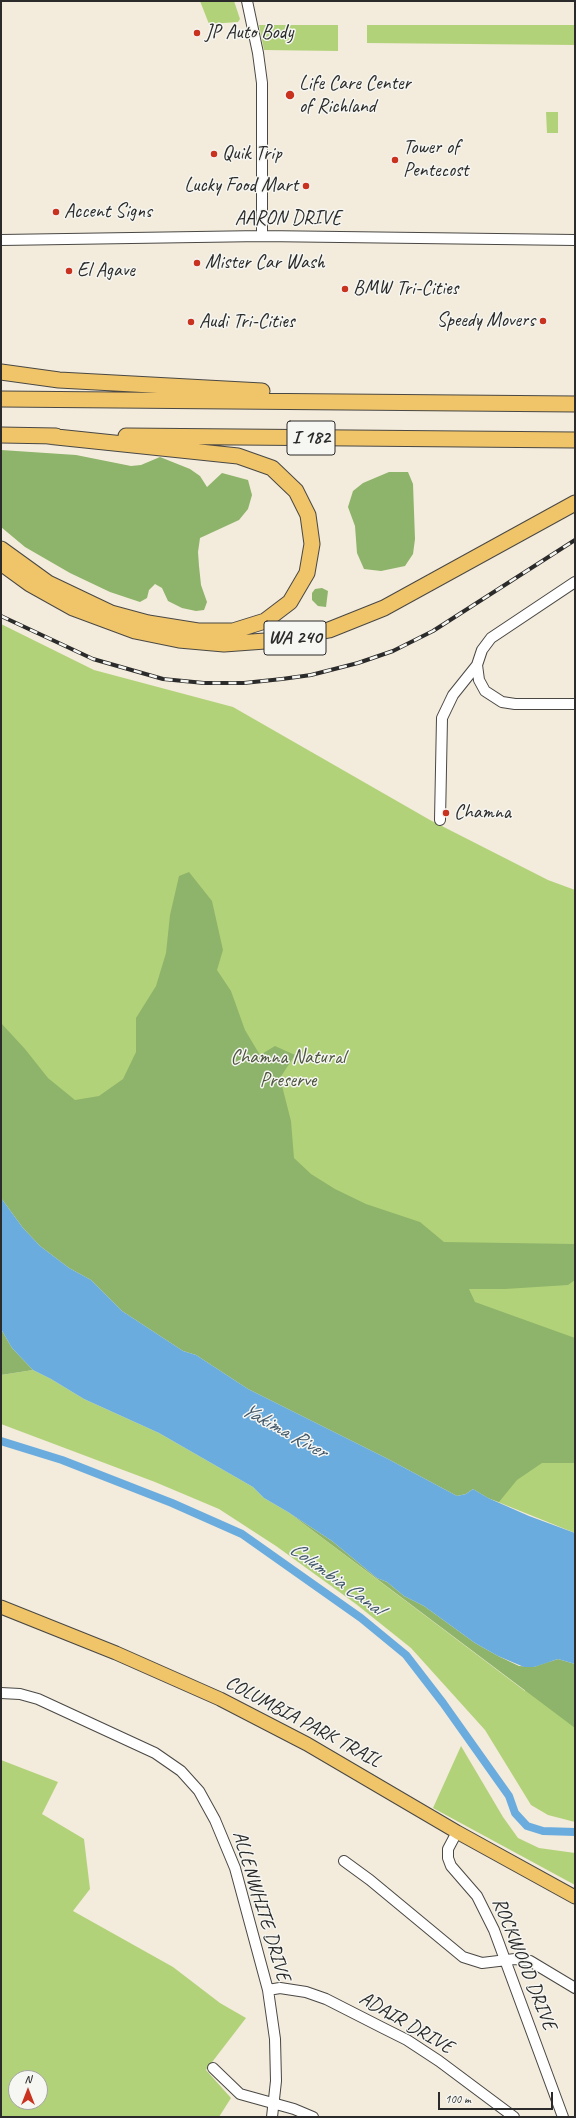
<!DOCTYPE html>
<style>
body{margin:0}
#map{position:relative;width:576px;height:2118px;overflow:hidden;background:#f3ebdb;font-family:Caveat,sans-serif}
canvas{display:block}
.frame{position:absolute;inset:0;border:2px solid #2b2b2b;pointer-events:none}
.north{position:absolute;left:8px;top:2070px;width:40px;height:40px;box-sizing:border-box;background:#f6f6f2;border:1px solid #a5a5a2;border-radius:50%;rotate:0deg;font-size:11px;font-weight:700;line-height:16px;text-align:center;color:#2b2b2b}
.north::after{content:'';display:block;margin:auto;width:14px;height:18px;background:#c8321e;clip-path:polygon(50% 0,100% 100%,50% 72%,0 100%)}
.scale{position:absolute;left:438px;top:2092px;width:115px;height:18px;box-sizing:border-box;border:2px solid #2b2b2b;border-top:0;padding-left:5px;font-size:12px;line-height:14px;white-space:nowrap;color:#2b2b2b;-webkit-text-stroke:3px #f6f6f2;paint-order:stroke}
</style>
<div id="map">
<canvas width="576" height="2118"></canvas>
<div class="frame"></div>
<div class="north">N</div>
<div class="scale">100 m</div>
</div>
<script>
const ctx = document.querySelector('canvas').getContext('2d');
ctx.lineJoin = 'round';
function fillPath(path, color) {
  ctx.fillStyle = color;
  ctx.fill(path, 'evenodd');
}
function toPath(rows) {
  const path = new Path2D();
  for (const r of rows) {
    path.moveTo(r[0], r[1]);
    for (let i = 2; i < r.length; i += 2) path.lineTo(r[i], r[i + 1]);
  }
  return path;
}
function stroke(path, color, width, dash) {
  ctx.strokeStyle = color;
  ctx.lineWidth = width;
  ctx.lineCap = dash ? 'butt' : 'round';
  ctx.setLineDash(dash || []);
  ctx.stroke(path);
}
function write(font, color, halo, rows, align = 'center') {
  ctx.font = font + ' Caveat,sans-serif';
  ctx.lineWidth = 3;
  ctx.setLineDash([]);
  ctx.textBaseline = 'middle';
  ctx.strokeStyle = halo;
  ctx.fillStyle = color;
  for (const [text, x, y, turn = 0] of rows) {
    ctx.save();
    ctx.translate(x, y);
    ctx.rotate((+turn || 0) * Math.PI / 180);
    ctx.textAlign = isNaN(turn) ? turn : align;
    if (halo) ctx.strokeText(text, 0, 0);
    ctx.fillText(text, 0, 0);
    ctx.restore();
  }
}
const green = toPath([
 [200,1,234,1,240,19,238,22,209,24],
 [259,25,338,25,338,51,264,50],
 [367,25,575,25,575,45,367,43],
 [546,112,558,112,558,133,547,133],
 [1,624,94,670,233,707,430,820,548,880,575,890,575,1533,488,1498,1,1198],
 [33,1370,51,1379,84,1399,159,1433,253,1487,264,1498,288,1512,525,1691,534,1667,547,1661,575,1664,575,1822,548,1815,531,1805,485,1730,411,1648,356,1604,276,1546,219,1509,155,1482,1,1424,1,1375],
 [461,1746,503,1817,518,1838,539,1848,575,1853,575,1885,433,1808],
 [1,1760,58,1782,42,1814,84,1839,90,1889,73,1911,173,1967,220,2003,246,2018,206,2070,231,2098,219,2117,1,2117],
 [16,2078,40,2078,40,2102,16,2102]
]);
const forest = toPath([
 [1,450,76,455,131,466,141,465,160,457,190,469,200,476,207,487,222,473,248,480,252,495,248,509,239,520,200,538,198,552,199,566,201,585,207,602,204,610,196,611,182,608,168,601,162,588,155,584,149,590,147,598,140,602,110,592,70,573,25,547,1,527],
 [389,472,408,472,413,484,415,539,413,554,405,566,381,571,364,569,357,553,355,526,348,507,353,491,363,483],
 [322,588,328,591,326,607,318,606,312,600,312,593,315,589],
 [189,872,212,901,223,950,217,970,231,991,245,1030,260,1055,275,1046,295,1055,280,1078,291,1121,294,1158,311,1174,335,1189,366,1204,420,1222,444,1242,575,1244,575,1280,568,1285,505,1289,469,1289,475,1302,575,1338,575,1463,542,1463,517,1480,499,1502,488,1498,473,1489,466,1494,457,1496,388,1459,248,1389,196,1355,183,1351,122,1311,91,1280,69,1268,40,1246,23,1228,1,1198,1,1023,25,1049,48,1078,75,1100,99,1096,123,1079,136,1052,136,1018,156,986,166,953,170,915,179,876],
 [1,1329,12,1348,33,1370,1,1375],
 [288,1512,332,1541,377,1578,387,1582,404,1596,424,1606,475,1643,498,1656,519,1666,534,1667,558,1659,575,1664,575,1728]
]);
const water = toPath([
 [1,1198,23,1228,40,1246,69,1268,91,1280,122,1311,183,1351,196,1355,248,1389,388,1459,457,1496,466,1494,473,1489,488,1498,529,1516,575,1533,575,1664,558,1659,534,1667,524,1667,498,1656,475,1643,424,1606,404,1596,387,1582,377,1578,332,1541,288,1512,264,1498,253,1487,159,1433,84,1399,51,1379,33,1370,12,1348,1,1329]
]);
const canal = toPath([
 [1,1441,62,1460,172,1503,242,1534,361,1618,406,1655,443,1703,509,1796,515,1813,527,1826,543,1831,575,1832]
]);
const minor = toPath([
 [247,1,258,53,262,83,262,236],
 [1,240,262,236,575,240],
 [575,582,491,638,482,650,477,665,479,680,485,691,502,702,515,704,575,704],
 [440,820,442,718,453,695,477,665],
 [1,1693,20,1694,38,1699,155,1753,181,1771,199,1791,215,1820,235,1868,268,1990,275,2039,276,2081,272,2117],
 [457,1832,448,1849,448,1858,451,1866,477,1896,494,1930,563,2117],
 [344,1861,370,1880,463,1957,482,1963,515,1959,530,1961,575,1988],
 [268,1990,280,1988,306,1992,326,1999,383,2028,407,2040,439,2061,514,2117],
 [213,2068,240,2094,294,2109,313,2117]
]);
const major = toPath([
 [1,1607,116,1653,220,1699,307,1744,457,1832,575,1897]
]);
const highway = toPath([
 [1,372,59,380,262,391],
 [1,399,575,404],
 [1,435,56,436],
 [126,436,575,440],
 [1,549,48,583,111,613,148,623,198,631,233,631,265,621,290,602,307,573,312,544,308,515,296,491,272,468,238,456,47,436],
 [1,563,30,584,73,608,135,631,179,640,224,644,279,640,329,630,384,608,575,503]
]);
const rail = toPath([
 [1,616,93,659,163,679,204,683,244,683,282,679,311,675,358,663,393,651,433,631,575,540]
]);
const markers = [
 [197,33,4,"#c8321e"],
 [290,95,5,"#c8321e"],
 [214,154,4,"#c8321e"],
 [395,160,4,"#c8321e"],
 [306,186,4,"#c8321e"],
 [56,212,4,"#c8321e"],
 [197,263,4,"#c8321e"],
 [69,271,4,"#c8321e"],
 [345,289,4,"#c8321e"],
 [543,321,4,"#c8321e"],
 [191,322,4,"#c8321e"],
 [446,813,4,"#c8321e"]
];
const shields = [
 [311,438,48],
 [295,638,62]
];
const shieldNames = [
 ["I 182",311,438],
 ["WA 240",295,638]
];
const poiNames = [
 ["JP Auto Body",205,33],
 ["Life Care Center",299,84],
 ["of Richland",299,107],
 ["Tower of",403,148],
 ["Pentecost",403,171],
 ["Quik Trip",222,154],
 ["Lucky Food Mart",298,186,"right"],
 ["Accent Signs",64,212],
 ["Mister Car Wash",205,263],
 ["El Agave",77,271],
 ["BMW Tri-Cities",353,289],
 ["Speedy Movers",535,321,"right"],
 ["Audi Tri-Cities",199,322],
 ["Chamna",454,813]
];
const streetNames = [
 ["AARON DRIVE",288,219],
 ["COLUMBIA PARK TRAIL",303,1722,28],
 ["ALLENWHITE DRIVE",261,1906,73],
 ["ROCKWOOD DRIVE",524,1964,68],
 ["ADAIR DRIVE",406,2023,30]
];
const parkNames = [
 ["Chamna Natural",288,1058],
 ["Preserve",288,1081]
];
const waterNames = [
 ["Yakima River",284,1431,29],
 ["Columbia Canal",336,1579,36]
];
fillPath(green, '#b2d27a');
fillPath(forest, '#8db46a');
fillPath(water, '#6bacdf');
stroke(canal, '#6bacdf', 8);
stroke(minor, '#494845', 12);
stroke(major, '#494845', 15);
stroke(highway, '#494845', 17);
stroke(minor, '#fff', 10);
stroke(major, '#f0c469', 13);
stroke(highway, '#f0c469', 15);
stroke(rail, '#2b2b2b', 4);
stroke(rail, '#f6f6f2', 2.5, [8]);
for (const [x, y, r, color] of markers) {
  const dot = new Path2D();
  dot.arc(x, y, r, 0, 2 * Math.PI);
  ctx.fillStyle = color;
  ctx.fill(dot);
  stroke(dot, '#f6f6f2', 1.5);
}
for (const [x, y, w] of shields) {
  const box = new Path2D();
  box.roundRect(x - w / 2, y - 17, w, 34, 3);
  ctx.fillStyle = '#f6f6f2';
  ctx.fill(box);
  stroke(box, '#2b2b2b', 1);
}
write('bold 19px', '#2b2b2b', null, shieldNames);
write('20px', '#2b2b2b', '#f6f6f2', poiNames, 'left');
write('20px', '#2b2b2b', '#f6f6f2', streetNames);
write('20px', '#4d553f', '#f6f6f2', parkNames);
write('italic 21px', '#41586a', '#f6f6f2', waterNames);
</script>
